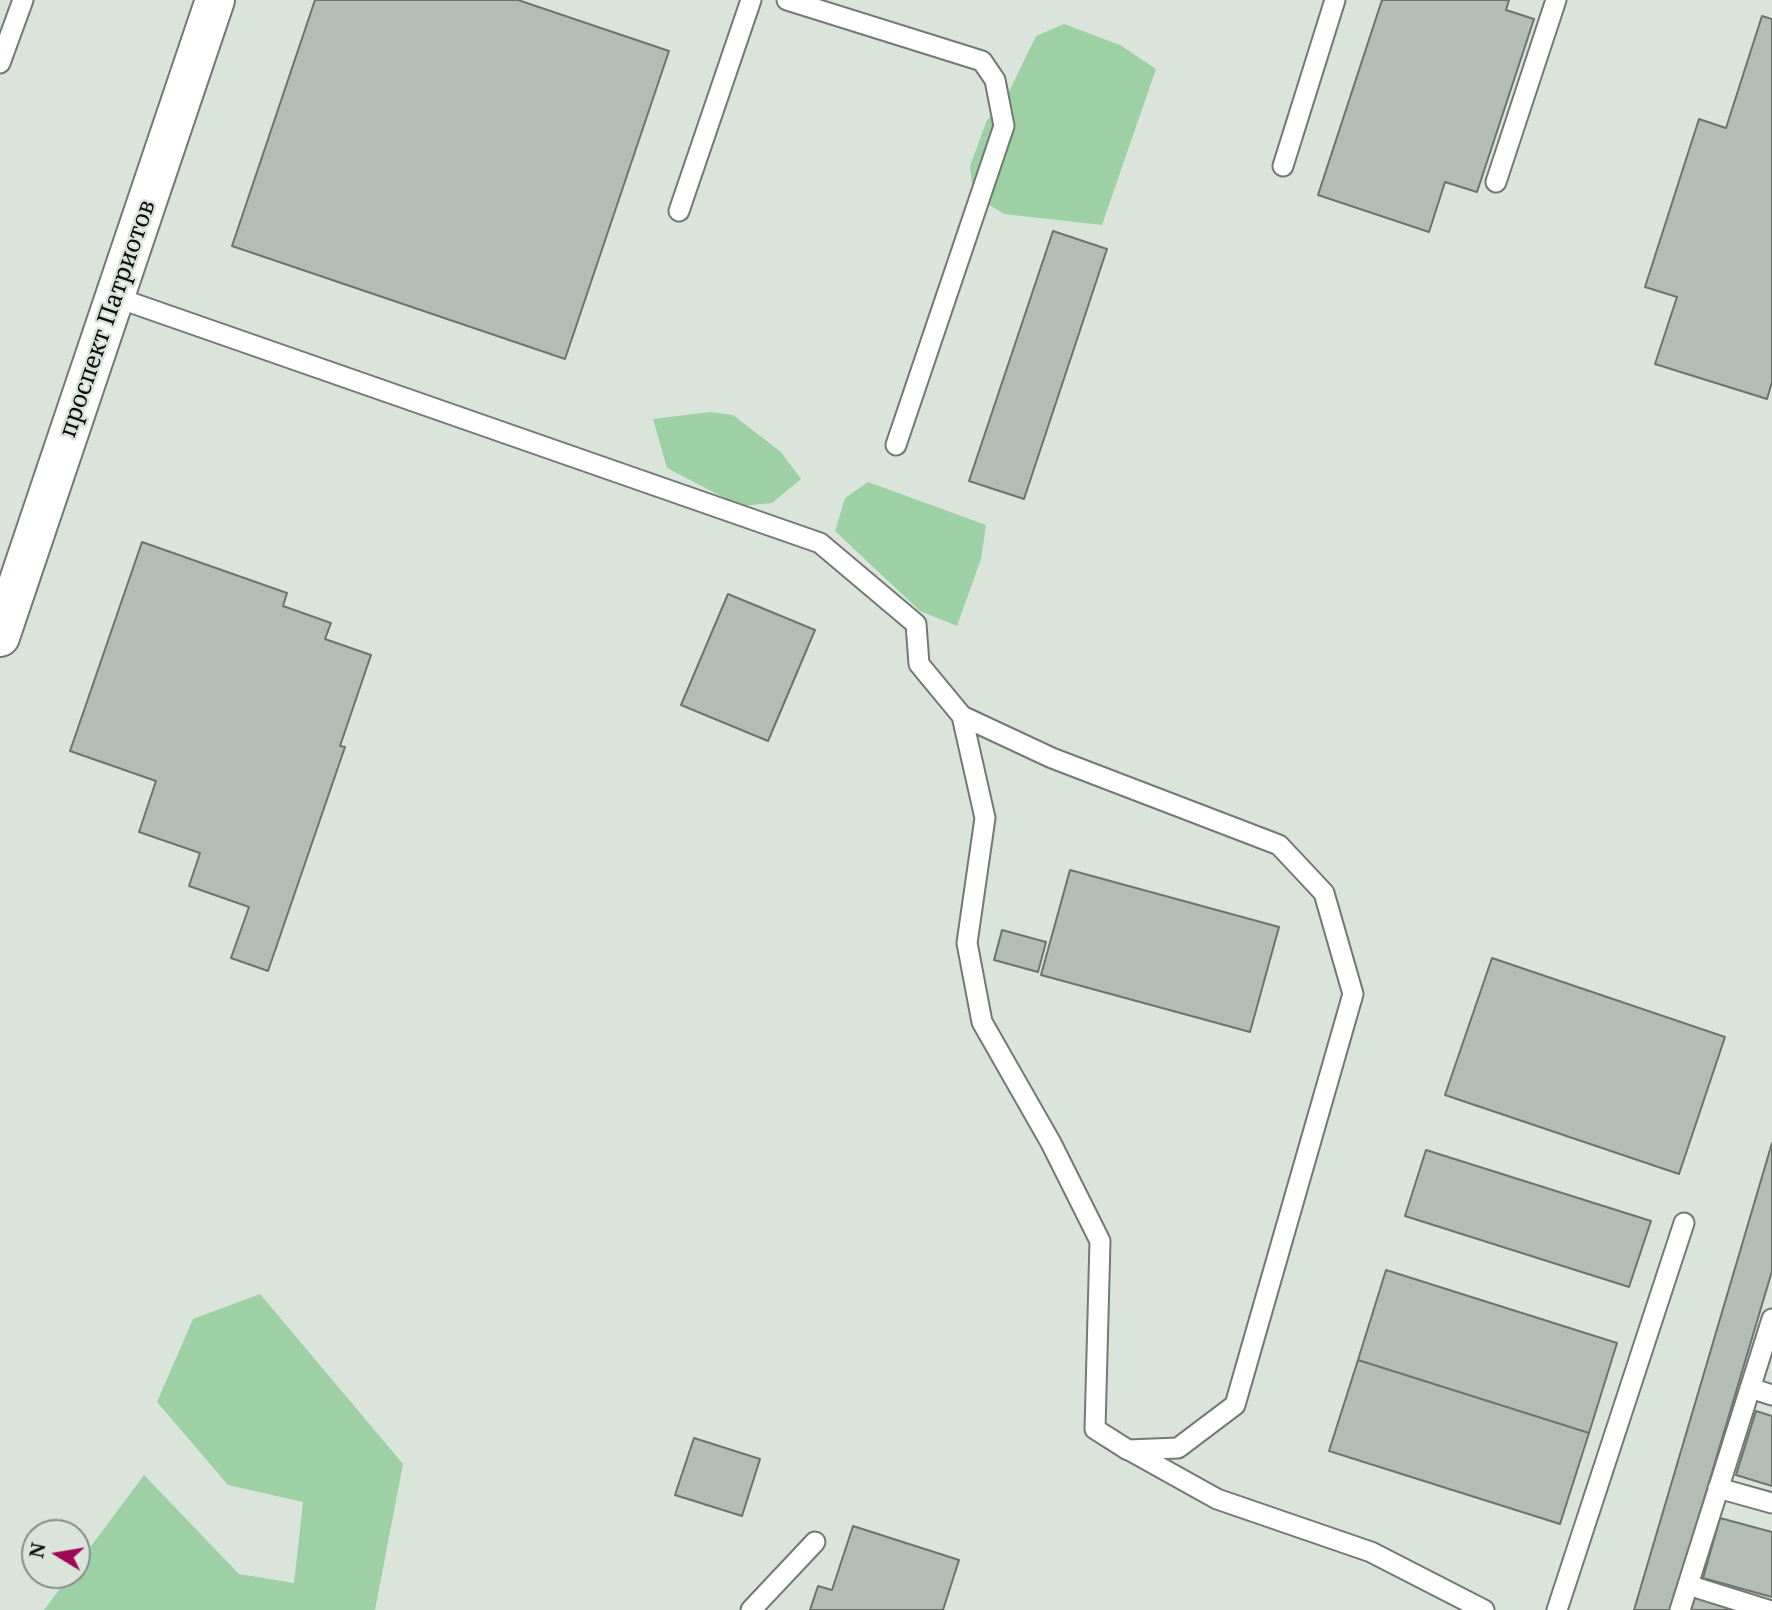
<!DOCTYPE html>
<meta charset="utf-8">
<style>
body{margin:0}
#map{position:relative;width:1772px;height:1610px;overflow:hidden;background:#dae4db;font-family:"Noto Serif",serif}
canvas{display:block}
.north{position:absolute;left:21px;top:1519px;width:70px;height:70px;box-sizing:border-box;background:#dae4db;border:2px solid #878e88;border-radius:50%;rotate:281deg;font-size:19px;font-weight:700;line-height:28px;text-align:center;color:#0a0d0b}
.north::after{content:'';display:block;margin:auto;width:24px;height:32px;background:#9d0955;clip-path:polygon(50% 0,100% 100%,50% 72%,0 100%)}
</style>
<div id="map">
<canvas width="1772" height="1610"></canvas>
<div class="north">N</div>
</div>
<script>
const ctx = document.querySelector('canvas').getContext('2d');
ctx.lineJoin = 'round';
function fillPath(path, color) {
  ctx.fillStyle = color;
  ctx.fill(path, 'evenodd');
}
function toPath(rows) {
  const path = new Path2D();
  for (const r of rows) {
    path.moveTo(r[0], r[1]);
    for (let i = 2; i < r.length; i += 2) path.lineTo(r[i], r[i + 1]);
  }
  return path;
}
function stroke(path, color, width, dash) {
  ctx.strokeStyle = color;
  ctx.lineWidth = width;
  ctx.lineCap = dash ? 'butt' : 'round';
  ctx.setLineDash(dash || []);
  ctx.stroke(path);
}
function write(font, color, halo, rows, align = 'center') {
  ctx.font = font + ' "Noto Serif",serif';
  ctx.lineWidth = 5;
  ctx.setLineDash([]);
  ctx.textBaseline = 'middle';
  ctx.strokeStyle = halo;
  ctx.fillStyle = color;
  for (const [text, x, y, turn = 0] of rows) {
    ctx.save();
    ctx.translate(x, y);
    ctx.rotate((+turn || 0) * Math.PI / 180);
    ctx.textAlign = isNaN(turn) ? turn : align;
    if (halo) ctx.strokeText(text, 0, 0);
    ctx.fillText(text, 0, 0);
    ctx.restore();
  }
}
const green = toPath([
 [1064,24,1120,45,1156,69,1102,225,1004,214,973,195,970,166,987,120,1003,104,1036,36],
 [710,412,733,415,781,452,801,479,772,503,740,506,667,468,653,419],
 [868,482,986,525,981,559,957,626,920,611,835,531,845,498],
 [260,1294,403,1464,375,1610,44,1610,70,1575,77,1575,77,1565,144,1475,239,1574,294,1583,303,1502,228,1485,157,1402,193,1319]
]);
const building = toPath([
 [315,0,518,0,669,51,565,359,232,246,315,0],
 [1382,0,1509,0,1506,10,1534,19,1477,192,1445,182,1429,232,1318,195,1382,0],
 [1762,16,1772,19,1772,382,1767,399,1655,364,1677,297,1645,287,1699,119,1726,128,1762,16],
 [1053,231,1107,249,1024,499,969,481,1053,231],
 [142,542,287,593,283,606,331,623,325,639,371,655,340,746,345,747,268,971,231,958,249,907,189,886,200,853,139,832,156,781,70,751,142,542],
 [728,594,815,630,768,741,681,705,728,594],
 [1070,870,1279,927,1250,1032,1041,975,1070,870],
 [1002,930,1046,942,1038,972,994,960,1002,930],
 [1492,958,1725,1037,1679,1174,1445,1095,1492,958],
 [1772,1143,1772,1271,1671,1610,1634,1610,1772,1143],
 [1426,1150,1651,1221,1629,1287,1405,1216,1426,1150],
 [1386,1270,1617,1343,1589,1433,1358,1360,1386,1270],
 [1358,1360,1589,1433,1560,1524,1329,1451,1358,1360],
 [1756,1411,1772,1416,1772,1486,1736,1475,1756,1411],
 [694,1438,760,1459,742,1516,675,1495,694,1438],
 [1720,1518,1772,1532,1772,1597,1703,1578,1720,1518],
 [853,1526,959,1560,943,1610,810,1610,818,1586,832,1590,853,1526],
 [1695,1596,1745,1610,1691,1610,1695,1596]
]);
const service = toPath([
 [787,0,982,61,995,80,1004,126,896,445],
 [0,63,23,0],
 [1283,166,1335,0],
 [1496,182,1556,0],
 [679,211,751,0],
 [115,297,820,543,916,624,919,664,962,716,1052,758,1279,845,1324,893,1353,994,1235,1405,1178,1448,1128,1450,1095,1429,1100,1241,1051,1143,982,1022,967,943,985,818,962,716],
 [1750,1388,1772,1395],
 [1129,1450,1217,1499,1371,1552,1484,1610],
 [1718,1488,1772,1503],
 [1688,1585,1768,1610],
 [751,1610,815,1542],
 [1557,1610,1684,1223],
 [1680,1610,1772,1319]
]);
const minor = toPath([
 [0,637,215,0]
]);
const streetNames = [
 ["проспект Патриотов",108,319,-71]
];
fillPath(green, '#9dd1a5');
fillPath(building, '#b4bdb5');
stroke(building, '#6c746d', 2);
stroke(service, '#727a73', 23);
stroke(minor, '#727a73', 42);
stroke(service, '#fff', 19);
stroke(minor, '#fff', 38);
write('24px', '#0a0d0b', '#dae4db', streetNames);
</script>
